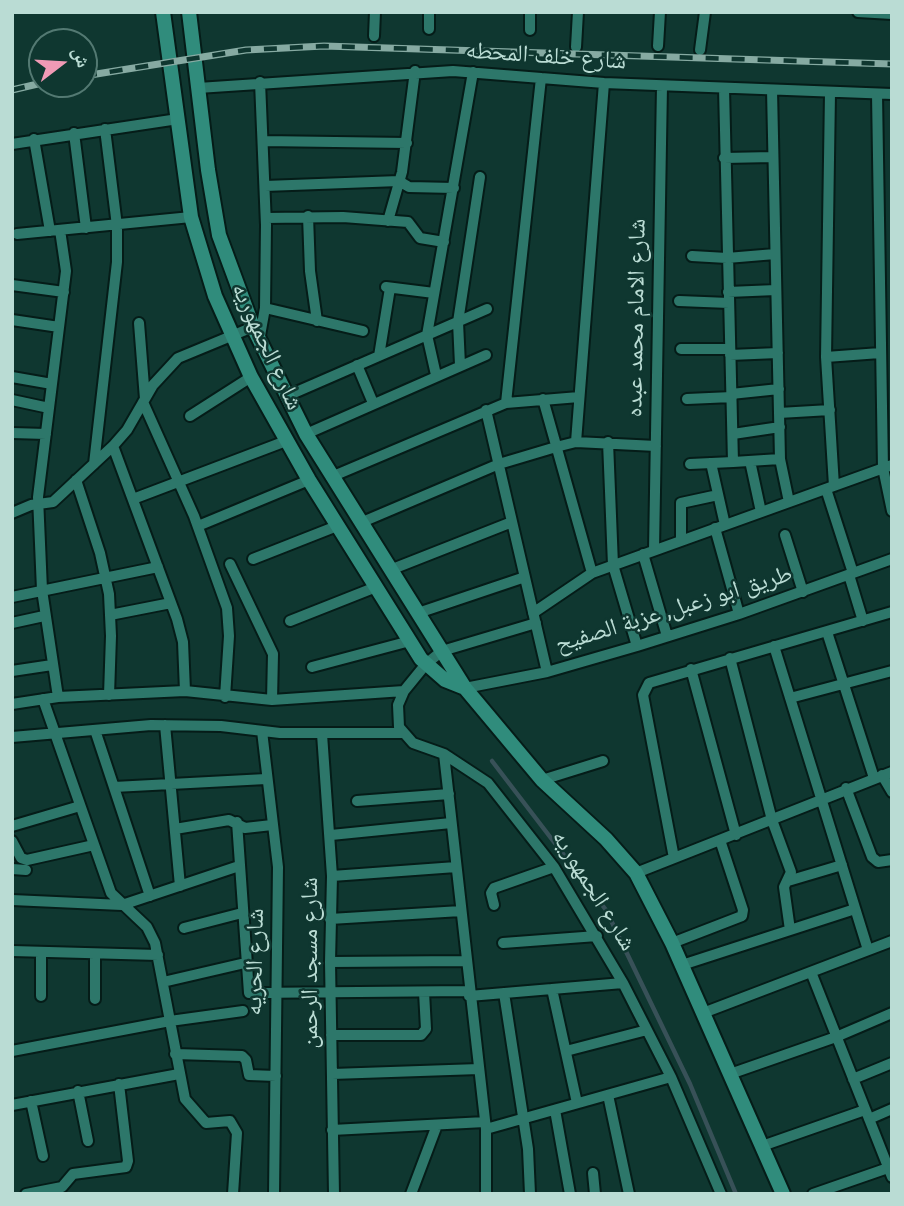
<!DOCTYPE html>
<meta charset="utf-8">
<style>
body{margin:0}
#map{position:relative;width:904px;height:1206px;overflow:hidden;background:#0f3730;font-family:Roboto,"Noto Naskh Arabic",sans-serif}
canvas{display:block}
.frame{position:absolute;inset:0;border:14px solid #badcd4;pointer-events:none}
.north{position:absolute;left:28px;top:28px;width:70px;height:70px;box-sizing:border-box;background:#0f3730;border:2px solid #537972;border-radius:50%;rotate:73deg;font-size:19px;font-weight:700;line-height:28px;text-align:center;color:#badcd4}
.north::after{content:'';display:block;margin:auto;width:24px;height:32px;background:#f09ab5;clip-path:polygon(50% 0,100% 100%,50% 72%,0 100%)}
</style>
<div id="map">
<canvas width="904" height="1206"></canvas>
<div class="frame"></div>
<div class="north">ش</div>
</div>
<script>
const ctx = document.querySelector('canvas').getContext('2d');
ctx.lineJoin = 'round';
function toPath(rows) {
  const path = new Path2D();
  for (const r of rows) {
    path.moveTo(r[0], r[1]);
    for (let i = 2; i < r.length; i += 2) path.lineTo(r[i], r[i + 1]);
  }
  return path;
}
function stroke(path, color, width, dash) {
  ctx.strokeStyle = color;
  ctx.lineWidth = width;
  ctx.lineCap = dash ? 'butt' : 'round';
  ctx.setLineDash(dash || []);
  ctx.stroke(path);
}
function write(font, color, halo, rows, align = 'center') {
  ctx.font = font + ' Roboto,"Noto Naskh Arabic",sans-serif';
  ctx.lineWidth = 5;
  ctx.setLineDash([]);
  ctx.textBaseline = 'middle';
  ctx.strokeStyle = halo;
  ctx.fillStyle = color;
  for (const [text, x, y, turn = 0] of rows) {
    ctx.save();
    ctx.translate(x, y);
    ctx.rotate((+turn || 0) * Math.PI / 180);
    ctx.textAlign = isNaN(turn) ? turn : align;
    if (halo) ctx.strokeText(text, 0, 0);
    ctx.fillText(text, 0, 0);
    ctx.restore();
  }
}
const stream = toPath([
 [492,761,606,910,690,1084,736,1194]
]);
const minor = toPath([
 [858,12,892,14],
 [429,29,429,12],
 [530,30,530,12],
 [374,36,375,12],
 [658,46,660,12],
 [576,47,578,12],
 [700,50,705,12],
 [198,88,453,71,604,83,892,94],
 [772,90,780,459,789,502],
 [830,93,826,357,834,486],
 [877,94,883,468,892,511],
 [74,133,86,228],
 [34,139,50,231],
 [263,141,407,143],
 [12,144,178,119],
 [724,158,773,157],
 [265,186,399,181,409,187,454,188],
 [308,216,310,271,317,321],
 [266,218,343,217,408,222,420,238,444,242],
 [388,221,402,172,415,71],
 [17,234,191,217],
 [692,256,727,258,775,254],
 [12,285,64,292],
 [386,287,434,293],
 [728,292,776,290],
 [679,301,729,303],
 [265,308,363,331],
 [12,320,59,327],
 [139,323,145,399],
 [259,341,265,308,266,225,260,82],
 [681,349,730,349],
 [730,355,778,353],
 [379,356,390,288],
 [826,357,880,353],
 [357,365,373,403],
 [460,365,458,322,480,177],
 [436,375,427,335,473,72],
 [12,377,52,384],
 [731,394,779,389],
 [287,396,487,309],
 [543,399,592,573],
 [687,399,732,397],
 [12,400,49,408],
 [143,402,194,516,227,608,229,636,225,697],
 [506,403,541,78],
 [486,410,547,672],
 [779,413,830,410],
 [190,416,251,377],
 [12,433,46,434],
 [306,434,486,355],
 [733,434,780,427],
 [576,442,604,83],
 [608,442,613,565,637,646],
 [113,446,177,619,183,642,185,691],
 [750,461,761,512],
 [733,462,780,459],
 [711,463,725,525],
 [94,464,117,262,117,226,105,129],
 [690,464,733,462,724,88],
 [331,477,506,403,579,397],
 [76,480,100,553,109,594,111,636,109,695],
 [826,489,853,573],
 [133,499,286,441],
 [12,513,31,505,53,502,113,446,127,430,153,385,178,358,253,327],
 [360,523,499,464,556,447,576,442,656,446],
 [198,526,309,480],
 [715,528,739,614],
 [785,535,803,592],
 [681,541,681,503,718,495],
 [654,550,662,86],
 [643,554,667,636],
 [253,559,337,526],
 [230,564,273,654,272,700],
 [390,570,512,522],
 [849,575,863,621],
 [12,597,158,567],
 [418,613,525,577],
 [533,613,592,573,892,465],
 [110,615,171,603],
 [290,621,376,587],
 [12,623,44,616],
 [536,623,442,651,426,664,404,691,398,705,399,727,413,743,444,754,488,783,554,867,623,983,671,1077,721,1194],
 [827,632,874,778],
 [774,646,868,950],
 [730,658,772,820,791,872,784,887,790,930],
 [312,667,410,641],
 [691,669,736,835],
 [12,671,52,665],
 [465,688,547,672,637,646,739,614,892,559],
 [58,697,42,590,38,497,66,271,60,230],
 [790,698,892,671],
 [43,699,111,893,147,927,155,943,185,1099,206,1123,230,1121,237,1133,233,1194],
 [12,704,58,697,185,691,272,700,404,691],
 [165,725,180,886],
 [95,730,150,896],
 [262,731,278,867,274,1194],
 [322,734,332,876,330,962,334,1194],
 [12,737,151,725,221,726,280,733,403,733],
 [444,754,486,1129,486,1194],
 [882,775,892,792],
 [542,780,603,761],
 [114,787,266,779],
 [846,788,872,857,878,862,892,860],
 [357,801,449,794],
 [237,822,249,993,469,991],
 [12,826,80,806],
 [175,829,229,820,245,828,272,825],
 [331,835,451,823],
 [12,841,21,858,27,860,94,845],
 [674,858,643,695,649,683,892,612],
 [12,869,26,870],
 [636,873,892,772],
 [332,876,456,867],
 [788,881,842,865],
 [12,900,122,905,239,866],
 [494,905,491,893,494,888,554,867],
 [330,919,461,911],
 [184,928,242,913],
 [503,943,597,936],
 [672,943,742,916,743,910,720,840],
 [12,951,158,955],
 [330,962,466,961],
 [682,965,855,909],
 [811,972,892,1177],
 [163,982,245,963],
 [552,989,577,1103],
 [504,993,528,1149,530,1194],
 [41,996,41,952],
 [469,996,623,983],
 [95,999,95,954],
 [703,1013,892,941],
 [331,1035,421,1035,426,1029,424,992],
 [12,1051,170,1021,243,1011],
 [566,1051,647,1030],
 [175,1054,242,1056,246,1060,249,1075,276,1076],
 [332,1074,479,1069],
 [730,1074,836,1037,892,1013],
 [853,1079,892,1063],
 [78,1091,88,1141],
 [608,1095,629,1194],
 [31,1101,43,1156],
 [12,1105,179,1074],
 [555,1110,570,1194],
 [869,1119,892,1109],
 [486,1129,671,1077],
 [332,1130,485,1122],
 [762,1146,865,1110],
 [593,1173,595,1194],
 [26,1194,62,1187,73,1174,126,1167,128,1161,119,1084],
 [411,1194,437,1125],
 [813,1194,888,1168]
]);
const secondary = toPath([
 [163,12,191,217,215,296,251,377,309,480,421,659,445,680,465,688],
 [189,12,208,170,219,235,253,327,306,434,465,688,542,780,606,839,636,873,672,943,783,1194]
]);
const rail = toPath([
 [84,76,246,50,324,46,892,64],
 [12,90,42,83]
]);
const streetNames = [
 ["شارع خلف المحطه",546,57,4],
 ["شارع الامام محمد عبده",637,318,-89],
 ["شارع الجمهوريه",266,347,65],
 ["طريق ابو زعبل, عزبة الصفيح",674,610,-17],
 ["شارع الجمهوريه",593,891,58],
 ["شارع الحريه",256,962,-89],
 ["شارع مسجد الرحمن",311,963,-90]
];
stroke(stream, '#385158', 4.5);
stroke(minor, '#051c18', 14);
stroke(secondary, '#051c18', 18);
stroke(minor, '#2d776a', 10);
stroke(secondary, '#308c7c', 14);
stroke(rail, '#86aaa2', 7);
stroke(rail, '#0f3730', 4.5, [13]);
write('24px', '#badcd4', '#0f3730', streetNames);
</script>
